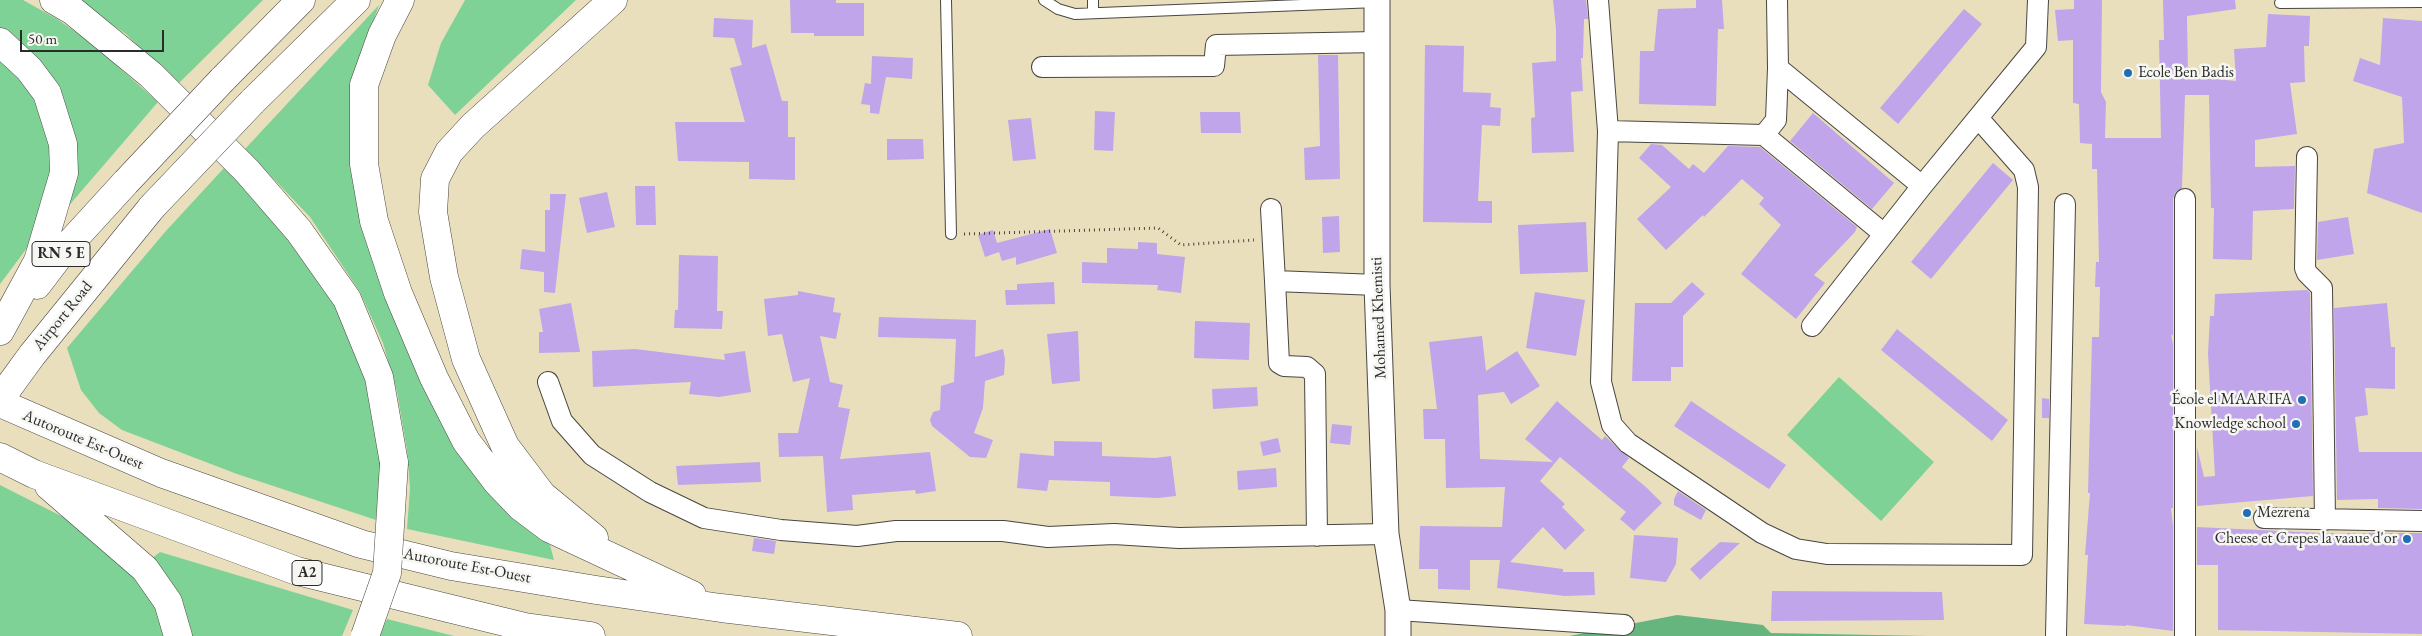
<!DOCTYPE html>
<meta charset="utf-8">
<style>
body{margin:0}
#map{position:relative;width:2422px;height:636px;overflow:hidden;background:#eadfbc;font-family:"EB Garamond",serif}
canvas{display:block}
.scale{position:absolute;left:20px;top:30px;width:144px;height:22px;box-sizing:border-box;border:2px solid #2b2b2b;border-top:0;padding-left:6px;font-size:15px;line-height:18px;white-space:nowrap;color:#2b2b2b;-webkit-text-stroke:4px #f6f6f2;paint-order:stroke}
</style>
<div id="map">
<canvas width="2422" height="636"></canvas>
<div class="scale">50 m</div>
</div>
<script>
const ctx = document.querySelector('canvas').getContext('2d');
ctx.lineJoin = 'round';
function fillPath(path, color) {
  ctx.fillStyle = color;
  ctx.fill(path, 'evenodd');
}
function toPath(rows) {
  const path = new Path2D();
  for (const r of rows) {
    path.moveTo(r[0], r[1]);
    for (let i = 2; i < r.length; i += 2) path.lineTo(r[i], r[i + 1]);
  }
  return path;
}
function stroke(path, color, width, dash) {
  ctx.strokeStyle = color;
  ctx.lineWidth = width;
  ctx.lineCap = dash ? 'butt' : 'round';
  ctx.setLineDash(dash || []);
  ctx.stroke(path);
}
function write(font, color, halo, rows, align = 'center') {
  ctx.font = font + ' "EB Garamond",serif';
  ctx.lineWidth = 5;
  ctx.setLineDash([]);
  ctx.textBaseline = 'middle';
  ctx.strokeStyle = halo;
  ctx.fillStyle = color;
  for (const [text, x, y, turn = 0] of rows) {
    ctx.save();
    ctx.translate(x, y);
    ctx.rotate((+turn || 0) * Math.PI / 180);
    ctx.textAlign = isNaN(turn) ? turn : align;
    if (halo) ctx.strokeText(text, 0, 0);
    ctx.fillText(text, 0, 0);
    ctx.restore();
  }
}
const green = toPath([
 [0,0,23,0,57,19,90,42,158,102,66,209,31,55,0,29],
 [75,0,263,0,177,85,126,34],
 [465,0,576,0,455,115,428,85,441,43],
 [379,5,365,44,353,132,435,402,464,461,509,514,550,545,554,560,407,529,410,488,407,450,397,392,383,343,360,292,310,217,245,149],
 [0,53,12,63,48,118,55,179,36,236,0,284],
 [224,168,274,218,318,274,363,360,378,437,380,468,376,520,237,474,122,430,99,413,81,390,67,348,165,232],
 [1839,377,1934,462,1881,521,1787,435],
 [0,485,71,521,105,542,154,599,167,636,0,636],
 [160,552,353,610,342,636,192,636,182,600,151,559],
 [387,619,454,636,379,636]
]);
const forest = toPath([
 [1677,615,1763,625,1771,633,1927,636,1569,636]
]);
const building = toPath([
 [790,0,836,0,836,3,864,3,864,36,814,36,814,33,791,33],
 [1553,0,1586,0,1588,19,1584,19,1583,58,1581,58,1583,91,1571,92,1574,152,1532,153,1531,118,1535,117,1532,63,1556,61,1556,29],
 [1696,0,1722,0,1724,29,1718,29,1716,106,1639,104,1640,51,1654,51,1658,9,1696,8],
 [2074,0,2102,0,2101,92,2106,102,2105,138,2161,138,2159,40,2164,40,2163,0,2235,0,2236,9,2187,16,2188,76,2236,81,2234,49,2266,47,2268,14,2310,16,2309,46,2304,46,2305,82,2290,83,2297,134,2255,140,2255,167,2295,166,2294,209,2253,211,2252,260,2213,259,2214,208,2211,208,2209,95,2185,95,2182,188,2175,193,2173,199,2173,336,2171,334,2173,344,2173,508,2171,508,2173,526,2173,631,2126,625,2126,626,2084,624,2088,555,2085,555,2090,493,2088,493,2092,337,2099,337,2100,287,2095,287,2096,262,2099,262,2097,169,2092,169,2092,144,2080,143,2079,104,2073,103,2073,40,2058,41,2055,10,2074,9],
 [1964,9,1982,24,1898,124,1880,108],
 [714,18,753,20,752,48,766,44,782,101,788,101,788,137,795,137,795,180,749,179,749,162,678,161,675,122,745,122,730,68,742,65,734,38,713,37],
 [2383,18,2422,21,2422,213,2367,193,2374,149,2404,143,2402,97,2353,81,2360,58,2380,65],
 [1425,45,1464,46,1463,92,1491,93,1490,107,1501,108,1500,126,1482,125,1478,201,1492,201,1492,223,1423,222],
 [1318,55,1338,55,1340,179,1305,180,1304,148,1320,146],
 [872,56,913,58,912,79,886,77,879,114,870,113,870,105,861,104,865,83,871,84],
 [1095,111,1115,112,1113,151,1094,150],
 [1200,112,1240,112,1241,133,1201,133],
 [1813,113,1894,183,1872,209,1790,141],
 [1031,118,1036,159,1013,161,1008,120],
 [887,139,923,139,924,159,887,160],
 [1651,144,1662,145,1689,169,1693,164,1704,173,1728,146,1760,147,1857,227,1855,232,1814,275,1825,283,1796,319,1741,274,1781,225,1759,204,1764,198,1742,179,1704,217,1703,215,1666,250,1637,219,1671,187,1639,158],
 [1993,163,2013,180,1931,279,1911,262],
 [635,186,655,186,656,225,636,225],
 [607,192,615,227,587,233,579,198],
 [550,194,566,194,555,293,544,292,544,272,520,269,522,249,545,252,545,210,550,210],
 [1339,216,1340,252,1323,253,1322,217],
 [2348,217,2354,254,2317,260,2318,222],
 [1586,222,1588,272,1520,274,1518,225],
 [1050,229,1057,253,1016,265,1016,257,1002,261,999,252,985,257,978,235,993,230,997,243],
 [1138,242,1157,243,1157,254,1185,257,1181,293,1157,290,1158,285,1082,283,1082,262,1107,263,1107,248,1138,249],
 [679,255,718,256,717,311,723,311,722,329,674,328,675,310,678,310],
 [1054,282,1055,304,1006,305,1005,290,1017,290,1017,284],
 [1692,282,1705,294,1683,316,1683,367,1671,367,1671,381,1632,381,1635,303,1671,303],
 [2307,290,2310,293,2313,496,2197,506,2197,447,2204,477,2215,476,2208,354,2210,316,2214,316,2215,294],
 [798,291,835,298,833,312,841,313,836,339,820,336,830,382,843,385,838,407,850,409,840,459,930,452,936,491,916,494,915,490,852,495,853,510,827,512,823,456,779,457,778,433,798,433,810,378,793,382,782,334,768,336,764,299,798,295],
 [1535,292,1585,300,1576,356,1526,348],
 [571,303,580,352,539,353,539,332,543,332,539,309],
 [2387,303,2391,347,2395,347,2395,389,2365,388,2368,415,2355,417,2359,452,2422,452,2422,509,2378,508,2378,499,2337,500,2334,308],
 [879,317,976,320,975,357,1003,349,1005,359,1004,375,985,381,983,408,974,433,993,440,986,458,970,457,932,426,930,420,933,412,940,410,941,386,954,382,956,339,878,337],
 [1195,321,1250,323,1249,360,1194,358],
 [1897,329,2008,420,1992,441,1881,350],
 [1078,331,1080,381,1052,384,1047,334],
 [1482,336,1486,371,1517,351,1540,386,1511,404,1504,392,1478,395,1480,459,1553,462,1525,439,1557,401,1602,440,1605,436,1629,458,1622,467,1647,488,1662,503,1634,531,1620,519,1626,512,1560,457,1540,481,1565,504,1562,507,1585,530,1565,550,1543,527,1510,562,1563,569,1563,572,1594,572,1595,595,1565,596,1497,588,1500,560,1470,560,1470,590,1438,589,1438,569,1419,569,1420,526,1502,527,1505,487,1446,488,1445,439,1424,439,1423,409,1437,409,1429,342],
 [635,349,725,360,724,354,745,351,751,392,719,397,689,394,691,382,593,387,592,351],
 [1257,387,1258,406,1213,409,1212,389],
 [2042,398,2049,399,2049,418,2042,418],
 [1691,401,1786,465,1769,489,1674,426],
 [1332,424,1352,426,1350,445,1330,443],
 [1278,438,1281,452,1263,456,1260,442],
 [1054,441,1102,442,1102,456,1155,458,1171,456,1176,496,1158,498,1110,496,1110,482,1049,480,1047,491,1017,488,1020,453,1054,456],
 [760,462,761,482,678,485,676,466],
 [1276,468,1277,487,1238,490,1237,471],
 [1678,491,1706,510,1701,520,1674,505,1674,499],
 [2197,527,2322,533,2422,533,2422,634,2218,630,2218,565,2197,565],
 [1634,535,1678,538,1676,564,1666,582,1630,578],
 [754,538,776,541,774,554,752,551],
 [1720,542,1740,543,1700,580,1690,569],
 [1772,591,1942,592,1944,620,1771,621]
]);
const path = toPath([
 [964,234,1158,228,1181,245,1254,240]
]);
const service = toPath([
 [946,0,951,234],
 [1044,0,1058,9,1075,14,1377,2],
 [2280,3,2422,2],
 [1093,13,1093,0]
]);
const minor = toPath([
 [1598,0,1608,131],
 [1777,0,1778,68,1776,120,1764,135,1608,131,1601,382,1612,425,1628,443,1762,533,1796,549,1827,554,2022,555,2028,187,2024,170,1979,119],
 [1042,67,1214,66,1216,45,1377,42],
 [1778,68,1922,186],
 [1764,135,1884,234],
 [2307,157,2305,268,2307,273,2322,288,2325,520],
 [1271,209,1275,281],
 [1812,326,1922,186,2036,47,2038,0],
 [548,382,562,421,592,455,650,492,704,518,781,530,857,536,896,531,1003,531,1048,537,1114,534,1179,538,1386,534],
 [2264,518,2422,521],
 [1317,536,1315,374,1307,367,1284,366,1279,363,1275,281,1377,285],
 [1398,610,1624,625],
 [2056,636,2065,204],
 [2185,636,2185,199]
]);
const tertiary = toPath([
 [1377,0,1377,285,1386,534,1398,610,1398,636]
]);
const motorway = toPath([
 [54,0,73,11,151,75,247,171,299,231,347,299,379,377,394,463],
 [400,0,382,35,364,85,364,164,374,221,398,293,434,378,466,441,497,482,521,507,549,528,692,595],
 [0,42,29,69,47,93,63,144,64,173,38,261,0,331],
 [222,80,301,0],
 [252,102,356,0],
 [37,285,62,252,126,182],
 [0,399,32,355,152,207],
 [0,403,161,473,361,544,451,566,596,590,721,608,958,636],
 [0,457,34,474,297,571,525,627,591,636],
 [49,486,145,569,168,602,178,636],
 [594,538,542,495,505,446,466,359,444,277,433,212,435,179,449,152,473,126,613,0]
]);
const motorwayBridge = toPath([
 [126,182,222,80],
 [152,207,252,102],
 [365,636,387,573,394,463]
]);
const markers = [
 [2128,73,5,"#1f6fb2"],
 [2302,400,5,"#1f6fb2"],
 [2296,424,5,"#1f6fb2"],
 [2247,513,5,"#1f6fb2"],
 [2407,539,5,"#1f6fb2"]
];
const shields = [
 [61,254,58],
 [307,573,30]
];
const shieldNames = [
 ["RN 5 E",61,254],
 ["A2",307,573]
];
const poiNames = [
 ["Ecole Ben Badis",2138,73,"left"],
 ["École el MAARIFA",2292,400],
 ["Knowledge school",2286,424],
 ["Mezrena",2257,513,"left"],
 ["Cheese et Crepes la vaaue d'or",2397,539]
];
const streetNames = [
 ["Airport Road",63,316,-51],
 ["Mohamed Khemisti",1379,318,-92],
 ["Autoroute Est-Ouest",83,440,23],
 ["Autoroute Est-Ouest",467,566,11]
];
fillPath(green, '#7ed295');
fillPath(forest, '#66b47e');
fillPath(building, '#c0a5ea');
stroke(service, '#484641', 12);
stroke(minor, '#484641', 22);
stroke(tertiary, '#484641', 27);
stroke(motorway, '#484641', 29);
stroke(path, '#484641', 3, [1, 4]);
stroke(service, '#fff', 10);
stroke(minor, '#fff', 20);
stroke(tertiary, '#fff', 25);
stroke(motorway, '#fff', 28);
stroke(motorwayBridge, '#484641', 29, []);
stroke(motorwayBridge, '#fff', 28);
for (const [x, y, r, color] of markers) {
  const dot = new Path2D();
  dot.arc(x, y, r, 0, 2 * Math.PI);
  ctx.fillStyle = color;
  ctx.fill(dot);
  stroke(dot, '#f6f6f2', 2);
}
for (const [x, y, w] of shields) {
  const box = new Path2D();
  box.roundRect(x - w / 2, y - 12.5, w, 25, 4);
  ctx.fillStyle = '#f6f6f2';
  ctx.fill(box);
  stroke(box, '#2b2b2b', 1);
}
write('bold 15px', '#2b2b2b', null, shieldNames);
write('16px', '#2b2b2b', '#f6f6f2', poiNames, 'right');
write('16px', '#2b2b2b', '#f6f6f2', streetNames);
</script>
